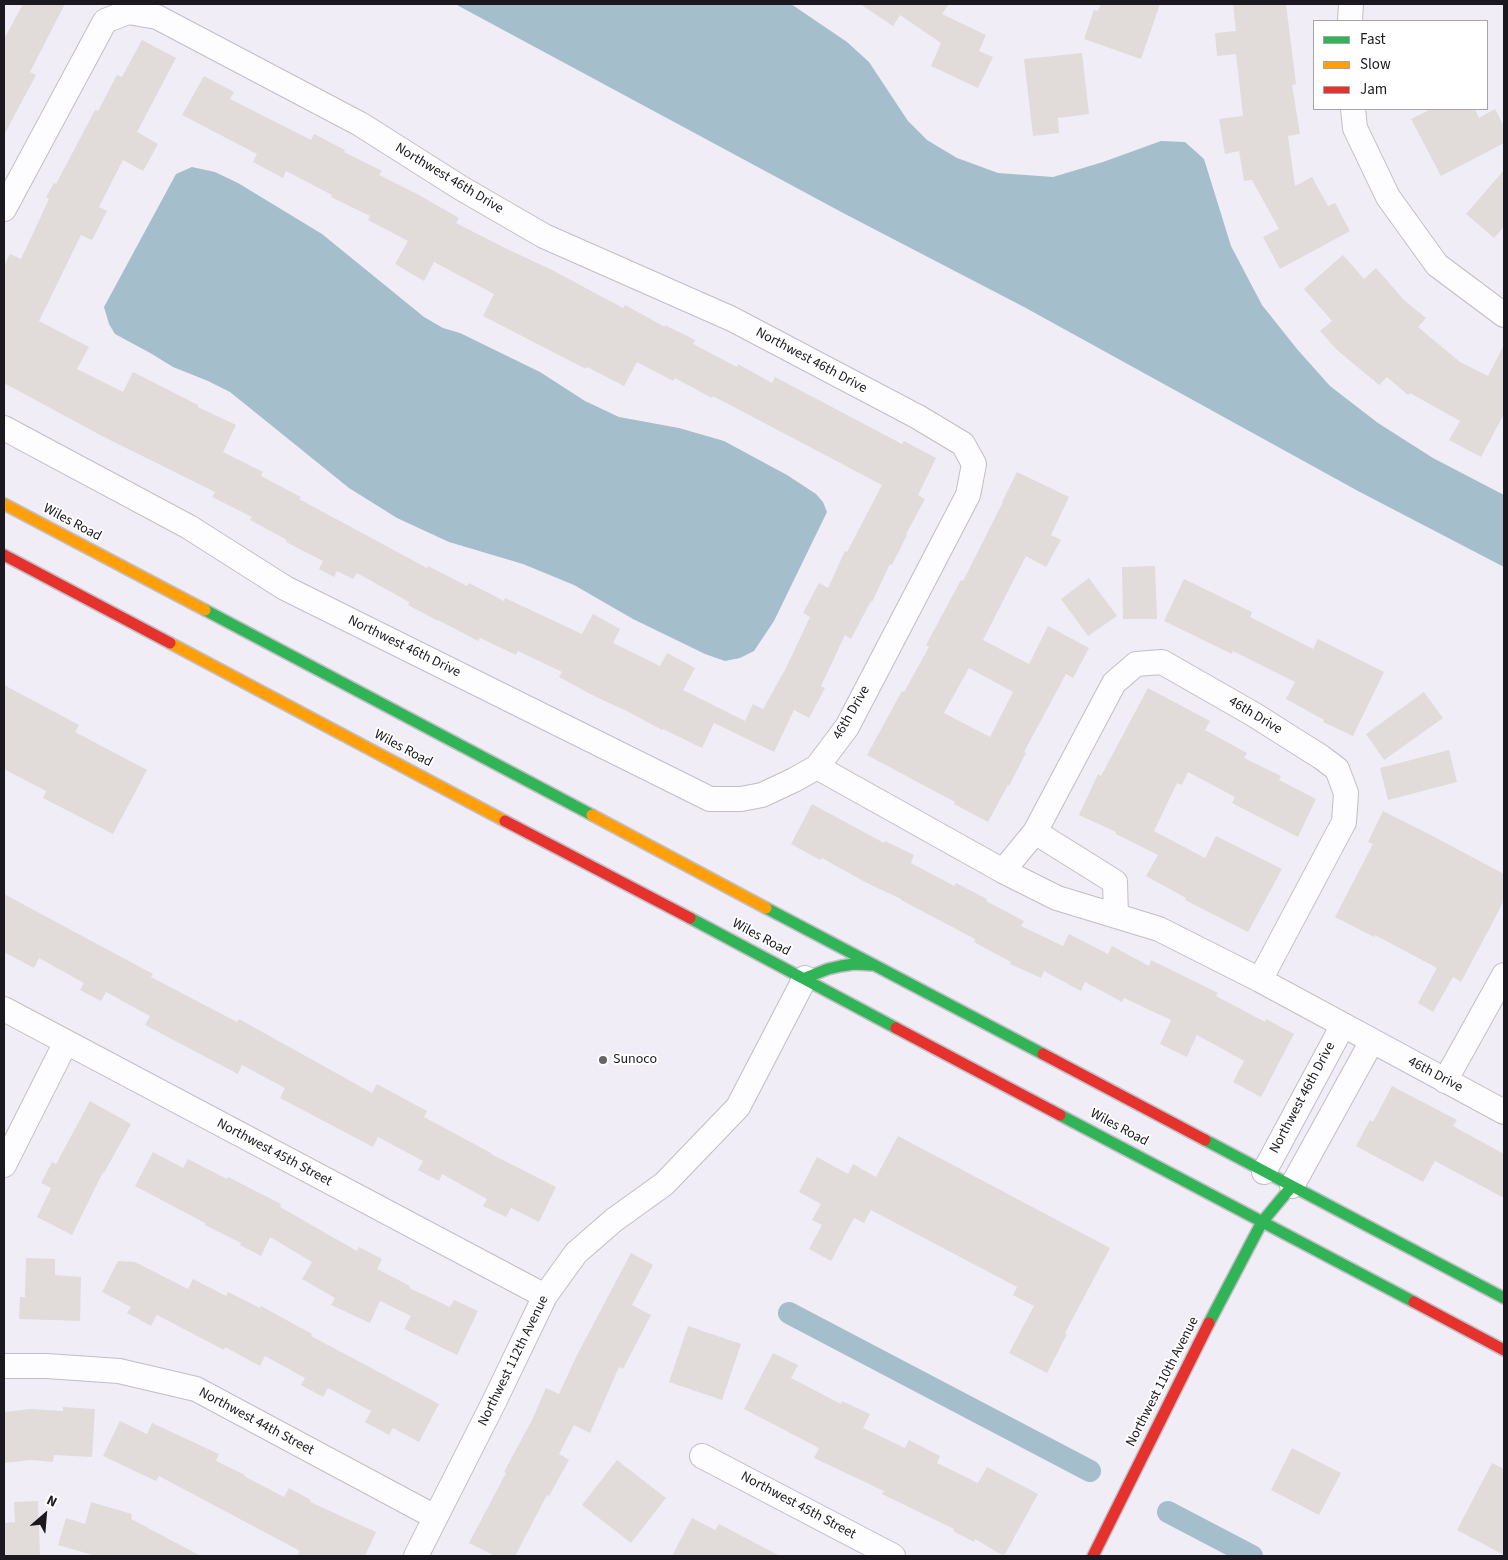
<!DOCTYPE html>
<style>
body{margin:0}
#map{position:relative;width:1508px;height:1560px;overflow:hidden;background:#f0edf7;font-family:"Source Sans 3",sans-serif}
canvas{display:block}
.frame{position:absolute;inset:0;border:5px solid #1b191f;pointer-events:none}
.legend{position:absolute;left:1313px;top:20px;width:175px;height:90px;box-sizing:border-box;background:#fff;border:1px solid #a4a3a5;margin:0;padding:6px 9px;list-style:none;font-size:15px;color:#1b191f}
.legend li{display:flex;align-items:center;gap:10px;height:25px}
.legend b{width:25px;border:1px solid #a4a3a5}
.north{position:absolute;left:20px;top:1490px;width:50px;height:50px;-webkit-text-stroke:4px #fff;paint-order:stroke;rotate:27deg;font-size:14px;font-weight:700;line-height:20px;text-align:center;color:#1b191f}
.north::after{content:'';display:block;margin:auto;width:18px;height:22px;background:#1b191f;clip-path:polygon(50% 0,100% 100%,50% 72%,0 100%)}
</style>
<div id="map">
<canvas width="1508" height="1560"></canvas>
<div class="frame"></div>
<ul class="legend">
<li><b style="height:6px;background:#30b455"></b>Fast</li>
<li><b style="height:6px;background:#ff9f0a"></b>Slow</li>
<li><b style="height:6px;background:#e5322d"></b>Jam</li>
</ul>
<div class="north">N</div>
</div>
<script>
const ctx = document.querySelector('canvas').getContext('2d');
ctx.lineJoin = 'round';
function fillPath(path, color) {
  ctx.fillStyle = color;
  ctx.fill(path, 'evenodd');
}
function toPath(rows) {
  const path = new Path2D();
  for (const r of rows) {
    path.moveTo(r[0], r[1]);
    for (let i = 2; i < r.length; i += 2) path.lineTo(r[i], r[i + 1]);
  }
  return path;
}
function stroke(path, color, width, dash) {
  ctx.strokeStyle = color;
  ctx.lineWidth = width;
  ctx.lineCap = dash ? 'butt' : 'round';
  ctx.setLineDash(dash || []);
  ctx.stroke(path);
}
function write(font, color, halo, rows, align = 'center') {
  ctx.font = font + ' "Source Sans 3",sans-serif';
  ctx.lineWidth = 4;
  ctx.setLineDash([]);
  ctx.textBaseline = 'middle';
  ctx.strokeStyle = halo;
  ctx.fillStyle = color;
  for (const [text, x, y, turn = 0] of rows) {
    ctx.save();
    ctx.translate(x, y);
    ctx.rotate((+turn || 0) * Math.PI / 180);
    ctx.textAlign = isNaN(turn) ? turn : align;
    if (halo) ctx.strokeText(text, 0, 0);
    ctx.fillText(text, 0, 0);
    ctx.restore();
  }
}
const water = toPath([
 [455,4,791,4,847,42,869,62,908,121,927,140,957,158,998,173,1053,177,1103,162,1161,141,1185,142,1204,159,1231,246,1262,305,1297,349,1330,386,1378,423,1433,458,1504,495,1504,567,1358,491,1024,307,845,214],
 [192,167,215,172,238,183,322,234,424,317,443,328,460,333,540,372,585,401,619,417,679,428,724,441,787,475,816,494,823,502,827,512,774,621,754,651,740,658,725,661,705,654,633,619,574,585,523,564,449,542,397,518,349,488,230,392,208,381,173,367,152,354,115,334,109,324,104,307,176,174]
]);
const canal = toPath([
 [789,1313,1090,1471],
 [1168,1512,1252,1556]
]);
const building = toPath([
 [23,4,65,4,30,72,36,75,4,135,4,39],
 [860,4,949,4,942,14,986,35,979,51,993,57,978,88,931,66,941,43,900,15,893,26],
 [1101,4,1160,4,1141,59,1084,39,1094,10,1098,11],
 [1233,4,1286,4,1296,84,1292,85,1300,134,1288,136,1295,186,1312,177,1328,206,1335,203,1350,231,1280,269,1263,237,1279,229,1252,180,1244,181,1239,151,1225,154,1219,119,1243,116,1236,54,1217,56,1215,33,1236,31],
 [142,40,176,58,137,132,158,144,143,171,123,160,99,207,107,211,92,240,81,235,39,321,89,347,77,369,123,392,133,372,198,405,198,407,236,425,223,452,263,472,261,476,301,497,299,499,427,568,428,566,467,586,469,583,504,601,505,598,582,634,593,614,620,629,613,643,660,666,667,653,695,668,683,690,745,721,753,704,763,709,786,668,810,617,803,613,819,583,828,588,845,551,847,552,882,485,713,396,712,398,675,378,673,381,637,362,624,386,587,367,586,369,483,316,494,294,434,262,424,281,395,264,408,241,368,220,370,216,331,197,332,195,286,171,283,178,253,162,257,154,182,115,204,76,234,92,230,99,311,140,314,134,345,150,344,152,382,171,379,175,419,195,459,218,456,223,507,249,552,270,623,308,625,305,665,327,665,325,695,340,693,344,737,367,738,364,772,383,775,377,902,444,904,441,936,458,918,495,925,499,906,534,907,535,892,565,890,564,872,602,871,601,851,639,845,635,821,686,825,688,809,718,794,710,774,752,714,723,702,748,663,729,662,730,627,711,596,697,559,677,562,672,518,651,516,655,480,638,478,641,438,620,438,621,408,605,409,602,357,573,353,579,337,571,334,577,319,569,323,561,286,542,287,540,250,520,252,517,212,497,215,492,102,436,4,383,4,266,10,254,21,259,49,199,46,197,54,183,56,184,95,110,98,111,117,75,122,77],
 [1082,53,1089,114,1058,118,1059,133,1033,136,1024,59],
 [1431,109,1475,109,1479,118,1495,109,1504,126,1504,143,1441,176,1411,119],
 [1504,170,1504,227,1494,238,1466,214],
 [1343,255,1364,279,1376,268,1403,299,1426,318,1418,327,1460,362,1488,376,1504,345,1504,414,1481,457,1449,440,1460,421,1410,393,1408,395,1387,377,1379,385,1337,350,1320,331,1332,321,1304,289],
 [1017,472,1069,497,1051,535,1061,540,1046,567,1026,556,983,640,1029,664,1048,626,1089,648,1073,678,1066,674,1024,752,1026,753,1009,786,1008,785,988,822,954,804,955,802,867,755,902,691,904,692,929,647,926,645,961,580,963,581,1003,502,1002,502],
 [969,668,1013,692,990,737,944,713],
 [1155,566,1157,619,1123,619,1122,567],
 [1089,578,1117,616,1088,636,1061,599],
 [1184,579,1252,612,1250,617,1313,649,1318,639,1384,672,1353,736,1323,722,1324,720,1286,699,1295,682,1233,651,1232,654,1164,621],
 [4,685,79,725,75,732,147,770,113,834,43,798,46,791,4,769],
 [1148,688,1210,721,1205,730,1247,753,1244,758,1281,776,1279,780,1316,799,1298,837,1232,803,1235,797,1188,772,1182,785,1177,783,1154,831,1205,858,1216,836,1282,869,1248,932,1185,900,1186,898,1146,876,1158,855,1116,834,1116,832,1079,815,1098,774,1101,776],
 [1424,692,1443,718,1384,760,1366,734],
 [1449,750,1457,782,1388,800,1380,768],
 [812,804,884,843,885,841,914,855,911,863,954,886,956,883,987,899,986,901,1024,921,1021,926,1063,946,1069,934,1108,954,1112,946,1149,966,1151,960,1218,993,1216,996,1265,1022,1266,1019,1294,1034,1261,1097,1233,1082,1244,1061,1197,1035,1187,1057,1160,1044,1171,1020,1124,998,1122,1002,1085,982,1081,991,1044,971,1041,978,1010,964,1011,962,974,942,975,939,901,900,901,899,865,882,822,858,820,860,791,844],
 [1383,811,1427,833,1504,874,1504,900,1495,918,1461,982,1453,977,1433,1012,1418,1003,1437,968,1375,935,1374,937,1335,917,1373,844,1368,842],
 [4,894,153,974,151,977,237,1022,239,1019,372,1093,377,1084,427,1111,424,1117,491,1153,491,1154,556,1187,539,1222,511,1208,506,1217,483,1206,487,1199,442,1174,439,1181,418,1170,423,1161,378,1137,373,1147,280,1098,285,1088,242,1065,238,1074,145,1025,150,1016,106,992,101,1001,80,990,84,983,39,958,34,968,4,952],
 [1392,1086,1457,1120,1453,1126,1504,1154,1504,1198,1435,1161,1423,1182,1356,1146,1370,1120,1373,1122],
 [90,1101,131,1124,104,1173,103,1172,72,1235,37,1217,51,1188,41,1183,52,1162,56,1164],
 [898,1136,1110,1248,1065,1333,1067,1334,1047,1373,1009,1353,1034,1306,1013,1295,1017,1287,871,1210,864,1223,854,1218,831,1261,809,1249,822,1225,812,1220,821,1204,799,1192,817,1157,848,1174,853,1164,876,1177],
 [153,1152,183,1168,188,1159,227,1179,228,1177,281,1204,280,1207,357,1251,359,1247,382,1259,377,1269,410,1286,409,1288,450,1307,454,1300,478,1311,457,1355,404,1329,411,1316,380,1301,370,1323,331,1305,335,1298,302,1279,312,1262,270,1237,261,1256,240,1245,241,1243,205,1225,205,1223,135,1186],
 [631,1253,653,1265,632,1305,651,1315,623,1369,619,1367,590,1433,574,1425,559,1454,569,1460,549,1496,547,1495,515,1556,495,1556,469,1543,506,1473,504,1472,533,1418,546,1388,559,1394,577,1355],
 [26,1258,55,1259,55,1275,81,1277,80,1321,19,1319,20,1297,25,1297],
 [118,1261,135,1262,188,1289,193,1279,226,1296,228,1292,260,1308,261,1306,312,1334,311,1336,439,1404,419,1442,393,1428,389,1435,365,1422,371,1411,328,1388,323,1397,301,1385,305,1378,265,1356,260,1366,225,1347,224,1350,157,1315,151,1326,127,1313,131,1307,102,1292],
 [688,1326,741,1344,722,1400,669,1382],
 [773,1353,798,1365,791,1378,841,1404,842,1401,870,1414,863,1428,905,1448,909,1440,940,1456,937,1463,978,1483,987,1467,1038,1494,1004,1556,975,1539,974,1542,953,1531,954,1529,882,1494,884,1491,814,1458,819,1448,744,1409],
 [63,1407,95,1409,92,1457,54,1455,53,1462,31,1460,4,1463,4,1412,30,1409,63,1411],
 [120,1421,147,1434,152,1423,219,1454,216,1461,245,1475,244,1476,284,1497,289,1488,311,1500,310,1502,376,1532,365,1556,297,1556,300,1551,159,1476,156,1481,103,1456],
 [1292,1448,1341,1473,1319,1515,1271,1490],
 [617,1460,666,1498,631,1543,582,1505],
 [1492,1463,1504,1469,1504,1555,1457,1530],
 [38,1501,40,1556,4,1556,4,1523,15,1522,14,1502],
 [91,1502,132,1514,131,1519,201,1556,96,1556,58,1545,66,1518,85,1524],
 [692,1518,715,1530,719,1524,780,1556,672,1556]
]);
const street = toPath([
 [1350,21,1351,4],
 [1353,109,1355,128,1388,197,1437,265,1504,315],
 [4,209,105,21,128,12,157,17,360,124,461,188,544,236,732,319,918,417,963,444,974,464,968,495,847,727,817,767,794,780,762,795,741,799,710,799,285,588,189,527,4,428],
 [817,767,1003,871,1057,898,1159,929,1260,980,1504,1112],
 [1035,832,1115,882,1116,916],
 [1003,871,1035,832,1114,683,1136,664,1162,662,1253,714,1321,757,1337,769,1346,793,1344,822,1260,980],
 [4,1009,545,1296],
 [1445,1081,1504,975],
 [4,1165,66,1042],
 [1264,1172,1343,1025],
 [1292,1186,1372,1041],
 [4,1366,47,1366,119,1371,196,1389,435,1517],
 [702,1456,893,1556],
 [416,1556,493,1404,545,1296,576,1253,614,1220,664,1184,738,1107,805,978]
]);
const fast = toPath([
 [205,610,592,815],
 [766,908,1043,1054],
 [690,918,896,1028],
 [805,978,828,969,841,966,854,964,872,965],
 [1060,1115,1414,1302],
 [1205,1140,1504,1298],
 [1209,1323,1262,1222,1292,1186]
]);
const slow = toPath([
 [4,504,205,610],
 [170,643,505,821],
 [592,815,766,908]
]);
const jam = toPath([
 [4,555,170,643],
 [505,821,690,918],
 [896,1028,1060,1115],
 [1043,1054,1205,1140],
 [1414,1302,1504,1350],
 [1093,1556,1209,1323]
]);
const markers = [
 [603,1060,5,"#66636b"]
];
const streetNames = [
 ["Northwest 46th Drive",449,179,31],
 ["Northwest 46th Drive",811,361,28],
 ["Wiles Road",72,523,28],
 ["Northwest 46th Drive",404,647,26],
 ["46th Drive",852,713,-60],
 ["46th Drive",1255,716,31],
 ["Wiles Road",403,749,28],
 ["Wiles Road",761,938,28],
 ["46th Drive",1435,1075,28],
 ["Northwest 46th Drive",1303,1098,-62],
 ["Wiles Road",1119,1128,28],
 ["Northwest 45th Street",274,1153,28],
 ["Northwest 112th Avenue",514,1361,-64],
 ["Northwest 110th Avenue",1163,1382,-63],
 ["Northwest 44th Street",256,1422,28],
 ["Northwest 45th Street",798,1506,28]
];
const poiNames = [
 ["Sunoco",613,1060]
];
fillPath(water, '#a5becb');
stroke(canal, '#a5becb', 22);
fillPath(building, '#e1dbda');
stroke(street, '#c0bec6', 26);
stroke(fast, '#c0bec6', 14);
stroke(slow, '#c0bec6', 14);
stroke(jam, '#c0bec6', 14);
stroke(street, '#fdfcfe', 24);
stroke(fast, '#30b455', 11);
stroke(slow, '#ff9f0a', 11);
stroke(jam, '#e5322d', 11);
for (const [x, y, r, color] of markers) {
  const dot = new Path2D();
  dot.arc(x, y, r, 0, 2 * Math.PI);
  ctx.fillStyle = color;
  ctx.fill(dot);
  stroke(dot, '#fff', 2);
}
write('14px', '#1b191f', '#fff', streetNames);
write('14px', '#1b191f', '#fff', poiNames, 'left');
</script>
